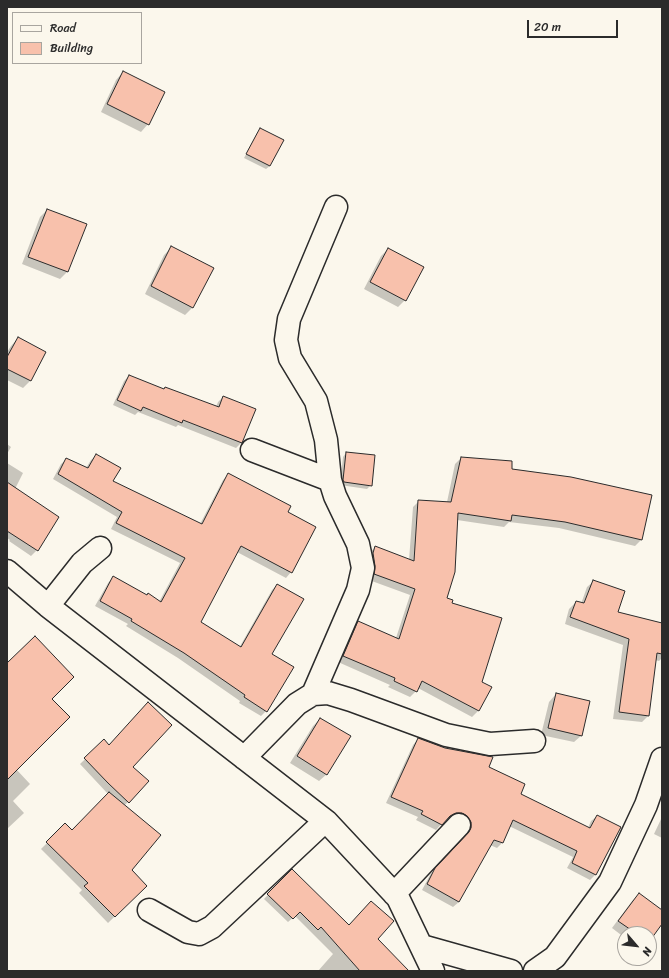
<!DOCTYPE html>
<style>
body{margin:0}
#map{position:relative;width:669px;height:978px;overflow:hidden;background:#fbf7ec;font-family:Sriracha,sans-serif}
canvas{display:block}
.frame{position:absolute;inset:0;border:8px solid #2b2b2b;pointer-events:none}
.legend{position:absolute;left:12px;top:12px;width:130px;height:52px;box-sizing:border-box;background:#fbf7ec;border:1px solid #a8a59f;margin:0;padding:5px 7px;list-style:none;font-size:12px;color:#2b2b2b}
.legend li{display:flex;align-items:center;gap:8px;height:20px}
.legend b{width:20px;border:1px solid #a8a59f}
.north{position:absolute;left:617px;top:926px;width:40px;height:40px;box-sizing:border-box;background:#fbf7ec;border:1px solid #a8a59f;border-radius:50%;rotate:118deg;font-size:11px;font-weight:700;line-height:16px;text-align:center;color:#2b2b2b}
.north::after{content:'';display:block;margin:auto;width:14px;height:18px;background:#2b2b2b;clip-path:polygon(50% 0,100% 100%,50% 72%,0 100%)}
.scale{position:absolute;left:527px;top:20px;width:91px;height:18px;box-sizing:border-box;border:2px solid #2b2b2b;border-top:0;padding-left:5px;font-size:12px;line-height:14px;white-space:nowrap;color:#2b2b2b;-webkit-text-stroke:3px #fbf7ec;paint-order:stroke}
</style>
<div id="map">
<canvas width="669" height="978"></canvas>
<div class="frame"></div>
<ul class="legend">
<li><b style="height:5px;background:#fbf7ec"></b>Road</li>
<li><b style="height:11px;background:#f8c1ac"></b>Building</li>
</ul>
<div class="north">N</div>
<div class="scale">20 m</div>
</div>
<script>
const ctx = document.querySelector('canvas').getContext('2d');
ctx.lineJoin = 'round';
function fillPath(path, color) {
  ctx.fillStyle = color;
  ctx.fill(path, 'evenodd');
}
function toPath(rows) {
  const path = new Path2D();
  for (const r of rows) {
    path.moveTo(r[0], r[1]);
    for (let i = 2; i < r.length; i += 2) path.lineTo(r[i], r[i + 1]);
  }
  return path;
}
function stroke(path, color, width, dash) {
  ctx.strokeStyle = color;
  ctx.lineWidth = width;
  ctx.lineCap = dash ? 'butt' : 'round';
  ctx.setLineDash(dash || []);
  ctx.stroke(path);
}
const shadow = toPath([
 [123,72,148,124,141,132,101,112,116,80],
 [260,129,270,166,266,169,244,158,257,133],
 [47,210,67,272,60,279,22,264,40,217],
 [171,248,192,308,185,315,145,294,164,255],
 [388,249,405,300,398,307,364,289,381,256],
 [18,338,45,353,30,381,23,388,7,380,7,352,11,346],
 [129,376,163,390,165,388,216,407,218,402,223,397,254,410,241,443,236,448,178,425,176,427,138,412,135,415,113,405,124,381],
 [7,444,11,447,7,454],
 [346,453,371,485,367,489,340,485,340,484,343,457],
 [97,455,112,481,200,524,223,480,228,475,287,513,291,572,286,578,237,552,200,622,239,648,272,590,277,585,266,711,261,716,239,703,240,701,178,658,126,626,128,624,95,606,108,583,113,577,159,602,180,563,111,529,117,517,53,479,61,464,67,459,86,468,91,460],
 [461,458,511,470,641,540,635,546,559,528,509,522,504,527,457,520,446,598,451,604,481,682,490,687,478,711,472,717,418,688,416,691,410,697,388,687,390,685,338,662,352,628,359,622,396,638,410,595,369,580,369,554,375,547,409,560,413,507,419,501,447,502,455,464],
 [7,463,23,473,15,489,37,550,31,556,9,541,10,540,7,538],
 [594,581,617,613,662,624,662,658,659,661,655,660,648,716,642,722,613,719,623,645,565,624,569,609,576,602,581,604,587,587],
 [7,664,51,699,16,769,30,784,13,801,24,813,7,829],
 [556,694,582,735,574,742,541,735,549,702],
 [320,719,327,774,319,781,290,763,313,726],
 [418,739,488,767,520,794,588,828,591,821,597,816,619,827,595,875,590,880,567,868,573,857,509,826,502,843,497,848,490,845,459,902,453,907,422,890,430,875,463,840,466,835,466,828,456,818,449,818,444,821,436,830,416,820,418,817,386,803,413,745],
 [104,741,147,782,124,806,130,870,146,886,108,923,79,893,82,890,41,849,65,825,72,831,108,794,80,764],
 [662,817,662,838,654,834],
 [292,870,349,926,377,939,400,971,318,971,333,954,295,916,288,922,264,899],
 [639,894,662,911,662,922,649,940,649,934,625,934,625,938,612,928,632,901]
]);
const building = toPath([
 [123,71,165,92,149,125,107,104,123,71],
 [260,128,284,140,270,166,246,154,260,128],
 [47,209,87,224,68,272,28,257,47,209],
 [171,246,214,268,193,308,151,286,171,246],
 [388,248,424,267,406,301,370,282,388,248],
 [18,337,46,352,31,381,7,369,7,357,18,337],
 [129,375,164,389,165,387,219,407,223,396,256,409,242,443,183,420,182,423,143,407,141,411,117,400,129,375],
 [346,452,375,455,372,486,344,482,343,480,346,452],
 [96,454,121,468,113,481,202,524,228,473,291,506,288,512,316,527,292,573,241,546,201,622,241,647,277,584,304,599,272,654,294,667,267,712,244,697,245,695,184,653,131,621,132,619,100,601,113,576,147,595,148,593,161,602,185,558,116,523,122,512,58,474,66,458,88,468,96,454],
 [461,457,512,461,512,469,571,477,652,495,642,540,565,522,512,515,511,521,458,513,455,572,447,598,453,600,452,603,502,618,482,682,492,687,479,711,422,681,417,692,394,681,395,678,343,656,358,621,399,639,415,589,374,574,375,566,373,553,375,546,414,561,418,500,451,502,461,457],
 [7,482,59,517,38,551,7,531,7,482],
 [593,580,625,591,618,612,662,623,662,654,657,653,649,716,619,712,629,639,570,617,576,601,584,603,593,580],
 [35,636,74,677,52,699,70,717,7,780,7,663,35,636],
 [556,693,590,701,582,736,548,728,556,693],
 [148,702,172,725,133,767,149,781,129,803,108,783,84,758,104,739,109,745,148,702],
 [320,718,351,736,327,775,297,756,320,718],
 [418,738,445,748,493,757,489,767,525,784,521,794,590,828,597,815,621,827,596,875,572,863,577,851,513,820,503,843,494,840,459,902,427,884,435,868,468,833,471,828,471,822,467,816,462,813,456,813,450,816,442,825,421,814,423,811,391,797,418,738],
 [109,792,161,835,132,870,147,886,115,917,84,886,88,883,46,842,65,823,72,830,109,792],
 [292,869,349,925,371,901,394,921,378,939,409,971,360,971,321,927,318,930,300,912,293,919,267,894,292,869],
 [639,893,662,910,662,924,649,942,649,934,637,934,618,921,639,893]
]);
const street = toPath([
 [252,450,330,480],
 [7,571,48,606,327,822,398,898,433,971],
 [48,606,82,563,100,548],
 [313,694,358,590,363,568,358,544,335,496,330,480,326,440,316,401,290,358,286,340,289,319,336,207],
 [244,758,297,704,313,694,328,693,351,700,446,735,490,744,534,741],
 [394,894,459,825],
 [149,910,188,932,199,934,212,927,325,821],
 [422,946,511,971],
 [535,971,555,957,610,882,646,805,662,759]
]);
fillPath(shadow, '#0003');
fillPath(building, '#f8c1ac');
stroke(building, '#2b2b2b', 1);
stroke(street, '#2b2b2b', 25);
stroke(street, '#fbf7ec', 22);
</script>
